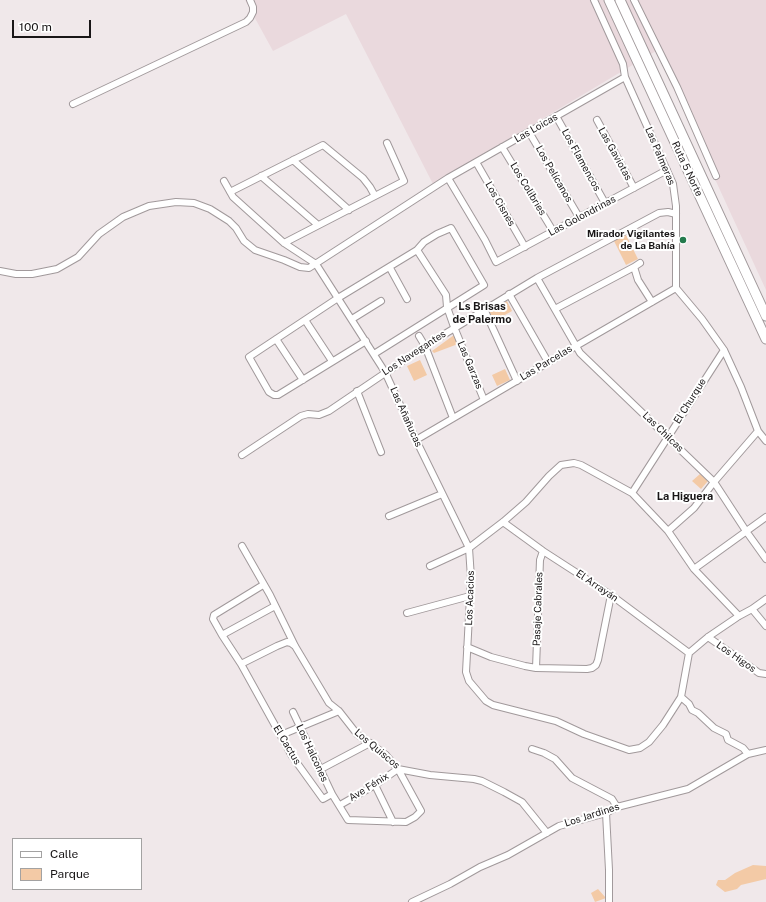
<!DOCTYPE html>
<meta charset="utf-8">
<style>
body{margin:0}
#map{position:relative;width:766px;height:902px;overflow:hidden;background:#f0e8ea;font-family:"Public Sans",sans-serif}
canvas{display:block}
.legend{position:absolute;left:12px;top:838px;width:130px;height:52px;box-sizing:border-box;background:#fff;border:1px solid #a3a2a2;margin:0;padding:5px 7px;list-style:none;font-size:12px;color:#191617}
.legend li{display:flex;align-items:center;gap:8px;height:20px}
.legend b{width:20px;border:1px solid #a3a2a2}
.scale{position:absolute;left:12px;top:20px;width:79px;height:18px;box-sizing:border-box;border:2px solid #191617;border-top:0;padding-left:5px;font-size:12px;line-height:14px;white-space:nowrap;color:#191617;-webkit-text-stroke:3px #fff;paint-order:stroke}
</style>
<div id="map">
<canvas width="766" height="902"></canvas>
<ul class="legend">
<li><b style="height:5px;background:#fff"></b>Calle</li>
<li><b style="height:11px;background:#f3caa6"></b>Parque</li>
</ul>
<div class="scale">100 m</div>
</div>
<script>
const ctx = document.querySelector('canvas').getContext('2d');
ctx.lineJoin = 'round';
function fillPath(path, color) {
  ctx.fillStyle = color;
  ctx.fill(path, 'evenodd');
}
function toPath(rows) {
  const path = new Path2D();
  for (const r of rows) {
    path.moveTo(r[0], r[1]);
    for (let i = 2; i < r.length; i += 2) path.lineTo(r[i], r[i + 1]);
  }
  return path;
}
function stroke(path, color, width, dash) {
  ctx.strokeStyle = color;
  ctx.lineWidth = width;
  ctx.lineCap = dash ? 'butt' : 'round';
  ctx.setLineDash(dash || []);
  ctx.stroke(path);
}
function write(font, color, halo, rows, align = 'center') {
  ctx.font = font + ' "Public Sans",sans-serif';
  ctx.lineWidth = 4;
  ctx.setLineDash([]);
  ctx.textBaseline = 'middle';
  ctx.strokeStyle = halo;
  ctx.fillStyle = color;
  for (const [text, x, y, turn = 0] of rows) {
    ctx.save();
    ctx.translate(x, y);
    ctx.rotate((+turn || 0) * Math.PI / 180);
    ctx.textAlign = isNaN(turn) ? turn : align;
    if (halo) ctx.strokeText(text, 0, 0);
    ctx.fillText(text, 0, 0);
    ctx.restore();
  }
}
const built = toPath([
 [245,0,766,0,766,290,656,51,433,184,346,14,273,51]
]);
const green = toPath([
 [626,235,638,259,626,265,614,241],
 [507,301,512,311,494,321,489,311],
 [454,335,458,344,434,353,432,351],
 [420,360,427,375,414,381,407,366],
 [505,369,510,380,497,386,492,375],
 [700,474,708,481,701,489,692,481],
 [753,865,766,866,766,879,741,885,737,889,725,892,716,885,718,880,725,880,735,873],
 [598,889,606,898,595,902,591,893]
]);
const minor = toPath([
 [594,0,623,64,625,77,673,184,676,206,676,288,702,319,724,350,741,387,758,431,766,441],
 [634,0,677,87,716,176],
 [73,104,246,22,250,18,253,12,253,7,250,0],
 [556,116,605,203],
 [597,120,634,188],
 [529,132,579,217],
 [502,147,553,231],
 [293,160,349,210],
 [476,162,525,247],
 [261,176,318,225],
 [448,178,485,240,496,262,667,170],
 [224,181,233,197,284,243,316,264,385,372,419,446,469,548,471,578,466,672,469,681,486,701,493,705,556,721,584,734,629,750,640,748,649,742,663,725,681,697,689,653,708,637,739,616,752,609,766,599],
 [230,192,323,145,363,178,370,187,375,196],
 [284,243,404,181,387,143],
 [417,250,446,295,447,307,454,327,484,400],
 [640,263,634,267,638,280,652,302],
 [390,268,407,299],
 [0,271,16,274,32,274,57,269,78,257,99,234,123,217,149,206,176,202,194,203,210,209,229,221,236,228,244,241,255,250,284,260,300,267,309,268,448,178,625,77],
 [537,278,580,353,714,482,746,531,766,559],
 [509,294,548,362],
 [484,309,517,381],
 [555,309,634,267],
 [352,319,381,301],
 [305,320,332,361],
 [419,336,425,346,453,418],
 [276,339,303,380],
 [366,341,278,395,274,395,269,392,249,357,338,298,417,250,424,242,437,234,451,228,484,285,374,354],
 [357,391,381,452],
 [416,440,576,346,676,288],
 [242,455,301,416,308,414,319,415,329,411,425,346,537,278,659,213,668,212,676,214],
 [632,493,724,350],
 [389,516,442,494],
 [503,522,543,551,611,595,689,653],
 [668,531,694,508,714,482,758,431],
 [242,546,270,595,295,646,329,703,339,711,357,734,386,755,398,769,430,775,474,779,482,781,504,792,522,802,547,833],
 [430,566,469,548,503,522,526,502,549,476,561,465,574,463,581,465,632,493,668,531,694,569,739,616],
 [694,569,766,517],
 [263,585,214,615,213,619,222,635,241,664,292,756,323,799,332,794,348,820,406,822,415,817,421,811,398,769,375,785,340,805],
 [752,609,766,626],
 [407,613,470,596],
 [222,635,275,606],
 [708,637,759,673,766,674],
 [467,647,491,657,525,666,536,668,587,669,592,668,596,665,598,660,611,595],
 [241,664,277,646,287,642,291,643,295,646],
 [536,668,540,560,543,551],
 [681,697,689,704,692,710,698,713,714,728,726,734,728,740,743,748,748,754],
 [293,712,332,794],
 [281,735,339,711],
 [532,749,544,753,555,759,572,778,612,799,617,807],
 [319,770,370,743],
 [375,785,393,822],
 [606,813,609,870,609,902],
 [412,902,450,884,480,867,508,855,559,826,606,813,617,807,688,789,748,754,766,750]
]);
const highway = toPath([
 [609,0,766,339],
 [620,0,766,316]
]);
const markers = [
 [683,240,4,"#247a4d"]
];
const streetNames = [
 ["Las Loicas",536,128,-30],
 ["Las Gaviotas",615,154,61],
 ["Las Palmeras",660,156,67],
 ["Los Flamencos",581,160,61],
 ["Ruta 5 Norte",687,169,65],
 ["Los Pelícanos",554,174,60],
 ["Los Colibries",528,189,59],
 ["Los Cisnes",500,204,60],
 ["Las Golondrinas",582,216,-28],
 ["Los Navegantes",414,353,-33],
 ["Las Parcelas",546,363,-31],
 ["Las Garzas",470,365,67],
 ["El Churque",690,401,-58],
 ["Las Añañucas",406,417,66],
 ["Las Chilcas",663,432,44],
 ["El Arrayán",597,586,34],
 ["Los Acacios",470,598,-88],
 ["Pasaje Cabrales",538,609,-88],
 ["Los Higos",736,657,35],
 ["El Cactus",287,745,59],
 ["Los Quiscos",377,749,40],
 ["Los Halcones",312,753,65],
 ["Ave Fénix",369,787,-32],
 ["Los Jardines",592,815,-18]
];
const poiNames = [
 ["Mirador Vigilantes",675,234],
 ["de La Bahía",675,246]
];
const neighbourhoodNames = [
 ["Ls Brisas",482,307],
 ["de Palermo",482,320],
 ["La Higuera",685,497]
];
fillPath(built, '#ead9dd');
fillPath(green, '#f3caa6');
stroke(minor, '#a1999b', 8);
stroke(highway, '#a1999b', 11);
stroke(minor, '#fff', 6);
stroke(highway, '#fff', 9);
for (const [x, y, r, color] of markers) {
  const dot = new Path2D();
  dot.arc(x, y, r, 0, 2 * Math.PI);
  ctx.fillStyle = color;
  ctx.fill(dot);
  stroke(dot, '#fff', 1.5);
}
write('10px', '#191617', '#fff', streetNames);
write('bold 10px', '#191617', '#fff', poiNames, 'right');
write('bold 11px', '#191617', '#fff', neighbourhoodNames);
</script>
